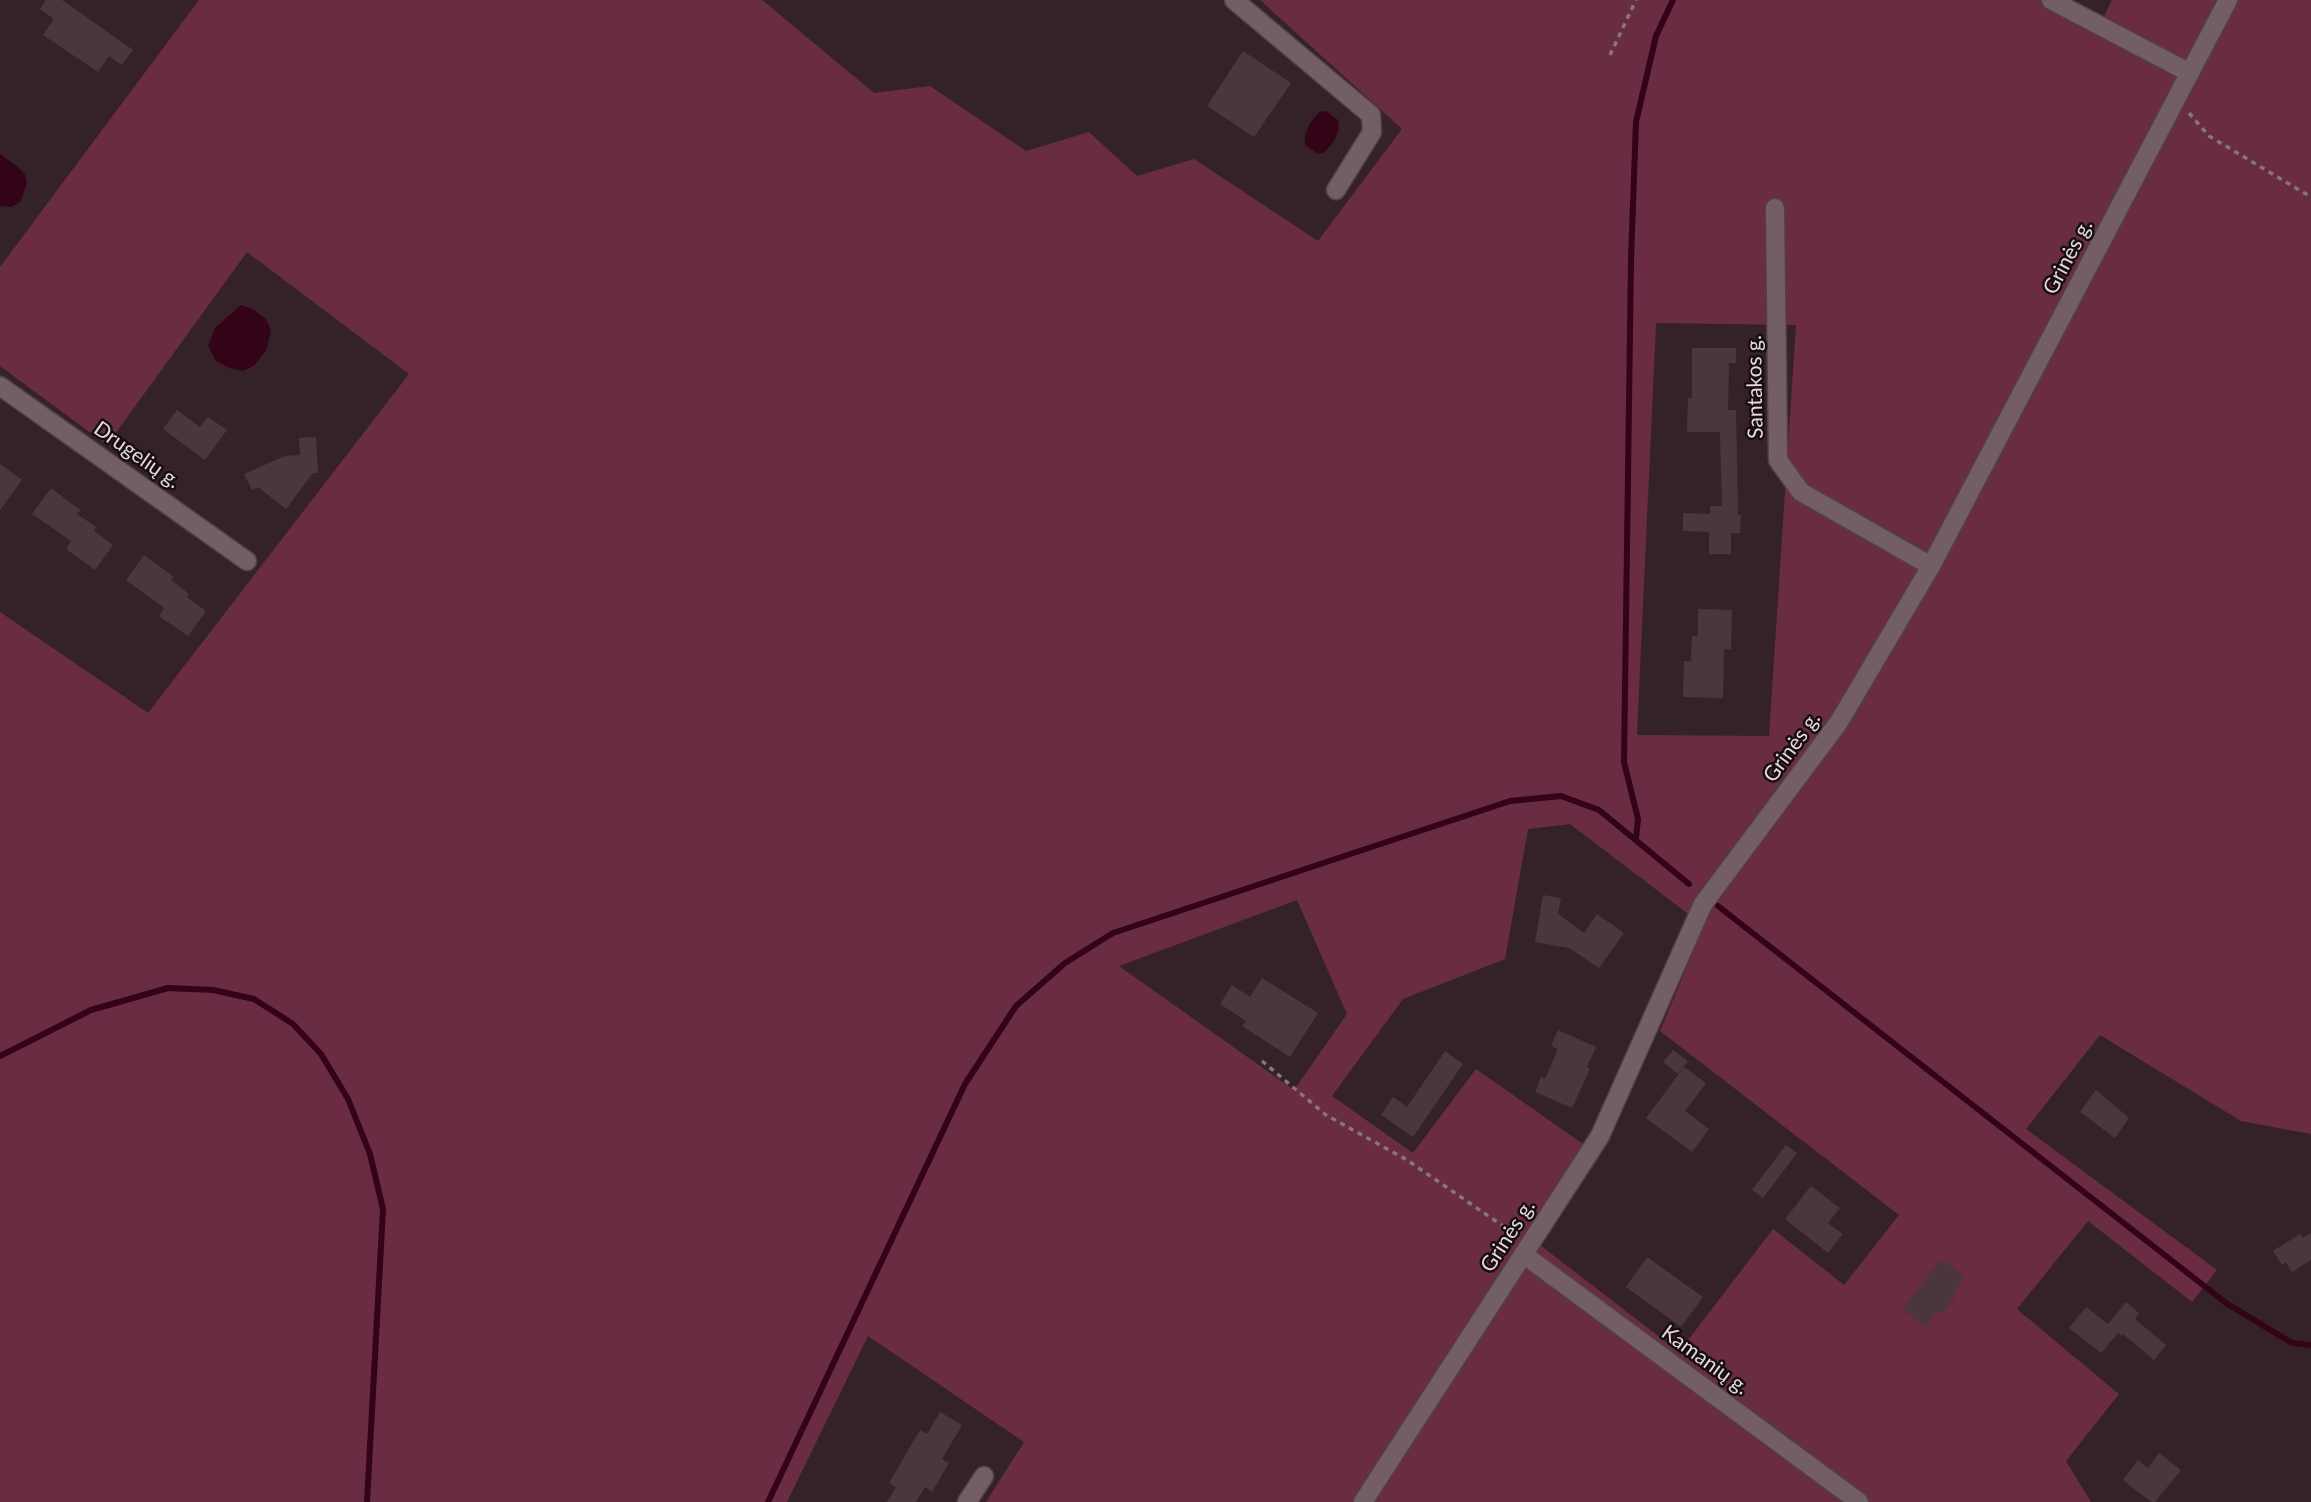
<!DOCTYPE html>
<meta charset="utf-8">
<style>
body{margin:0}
canvas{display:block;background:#352228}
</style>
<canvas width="2311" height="1502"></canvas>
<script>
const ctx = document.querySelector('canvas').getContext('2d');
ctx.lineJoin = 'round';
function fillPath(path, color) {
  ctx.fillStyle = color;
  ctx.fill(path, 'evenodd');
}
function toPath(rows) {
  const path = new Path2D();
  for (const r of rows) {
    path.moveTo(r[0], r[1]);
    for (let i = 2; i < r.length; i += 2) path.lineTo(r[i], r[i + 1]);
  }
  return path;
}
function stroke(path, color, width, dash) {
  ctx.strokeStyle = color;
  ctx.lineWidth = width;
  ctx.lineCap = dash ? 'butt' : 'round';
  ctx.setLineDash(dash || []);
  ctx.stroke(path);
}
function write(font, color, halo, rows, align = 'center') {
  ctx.font = font + ' Lato,sans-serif';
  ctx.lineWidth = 5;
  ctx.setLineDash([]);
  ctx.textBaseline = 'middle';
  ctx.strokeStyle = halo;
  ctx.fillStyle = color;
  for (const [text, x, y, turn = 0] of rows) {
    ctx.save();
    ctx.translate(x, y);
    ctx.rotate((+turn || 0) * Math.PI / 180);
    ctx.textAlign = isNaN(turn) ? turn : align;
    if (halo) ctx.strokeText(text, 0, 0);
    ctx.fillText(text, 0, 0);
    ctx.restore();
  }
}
const green = toPath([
 [199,0,762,0,874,93,930,86,1026,151,1089,132,1137,176,1194,159,1318,241,1402,129,1260,0,2063,0,2102,20,2112,0,2311,0,2311,1134,2241,1121,2100,1035,2026,1129,2217,1270,2192,1302,2088,1221,2017,1309,2119,1394,2066,1461,2091,1502,986,1502,1024,1442,868,1336,787,1502,0,1502,0,612,148,713,409,374,247,252,107,445,0,366,0,267],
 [1656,323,1796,325,1769,736,1637,735],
 [1570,824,1704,926,1660,1031,1899,1215,1844,1285,1773,1229,1679,1352,1540,1245,1600,1156,1476,1069,1413,1153,1332,1096,1403,999,1505,959,1528,829],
 [1297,900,1347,1014,1294,1090,1119,966]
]);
const water = toPath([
 [1326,111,1338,120,1339,129,1334,141,1325,152,1318,154,1305,145,1305,135,1310,123,1319,112],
 [0,154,17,166,25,174,27,184,20,202,11,207,0,206],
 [241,305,253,309,266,319,271,330,267,349,255,365,243,371,229,368,216,361,208,346,215,328]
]);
const stream = toPath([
 [1636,838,1638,819,1624,762,1631,259,1636,122,1656,36,1673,0],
 [1718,906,2226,1303,2292,1343,2311,1345],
 [0,1056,91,1010,168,988,213,990,254,999,293,1024,321,1054,348,1099,370,1154,383,1209,367,1502],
 [768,1502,965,1084,1016,1006,1065,963,1113,933,1510,801,1561,796,1599,810,1689,884]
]);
const building = toPath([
 [46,0,62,0,133,50,122,65,109,56,98,72,43,35,54,19,40,9],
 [1243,51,1291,83,1254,137,1207,106],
 [1692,348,1736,348,1736,363,1729,363,1728,410,1736,410,1738,515,1741,515,1740,533,1731,533,1731,554,1709,554,1709,532,1683,531,1683,513,1710,514,1710,506,1722,506,1720,432,1687,432,1688,398,1692,398],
 [177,410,200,427,208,417,227,430,205,460,163,429],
 [316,437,318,473,313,473,286,509,258,487,252,490,244,474,285,456,300,455,299,438],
 [0,464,22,480,0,510],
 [51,488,80,510,77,514,96,527,94,531,113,545,95,570,66,549,71,541,32,514],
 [144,555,174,577,171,580,189,594,187,597,206,611,188,636,159,616,164,608,126,580],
 [1698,609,1732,610,1731,650,1724,649,1723,698,1683,697,1684,661,1691,661,1692,636,1698,636],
 [1543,895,1561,898,1558,914,1584,933,1597,914,1624,933,1599,968,1569,948,1535,942],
 [1262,978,1318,1013,1290,1057,1242,1026,1246,1021,1220,1004,1232,985,1250,997],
 [1558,1030,1596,1047,1587,1067,1590,1069,1572,1108,1535,1092,1541,1077,1545,1079,1558,1049,1551,1046],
 [1673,1050,1688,1061,1678,1074,1663,1062],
 [1445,1051,1463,1064,1413,1137,1381,1115,1393,1097,1407,1107],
 [1684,1067,1706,1083,1685,1111,1709,1129,1692,1152,1646,1118],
 [2096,1090,2129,1118,2115,1138,2080,1112],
 [1786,1145,1797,1153,1763,1198,1752,1190],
 [1811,1186,1840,1208,1828,1223,1843,1234,1828,1253,1785,1219],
 [2311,1233,2311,1260,2292,1272,2286,1262,2282,1265,2273,1251,2300,1234,2303,1238],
 [1647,1257,1703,1297,1681,1327,1626,1287],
 [1941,1259,1965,1277,1953,1293,1956,1296,1942,1314,1938,1311,1926,1327,1903,1309],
 [2126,1302,2139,1313,2135,1319,2166,1345,2154,1360,2123,1334,2121,1336,2118,1333,2101,1353,2069,1328,2086,1307,2108,1324],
 [940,1412,962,1425,942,1459,949,1463,932,1492,925,1487,916,1502,887,1502,896,1487,889,1483,920,1430,927,1434],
 [2159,1453,2181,1470,2155,1502,2151,1502,2123,1480,2138,1460,2148,1468]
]);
const path = toPath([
 [1610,55,1636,0],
 [2189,113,2209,136,2311,197],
 [1262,1061,1326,1115,1407,1160,1516,1235]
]);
const street = toPath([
 [1234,0,1371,115,1372,132,1336,190],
 [2051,0,2190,73],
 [1775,208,1778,460,1801,492,1931,566],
 [0,386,247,561],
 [1523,1254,1859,1502],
 [967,1502,984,1476],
 [1363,1502,1600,1136,1703,904,1839,722,1931,566,2228,0]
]);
const streetNames = [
 ["Grinės g.",2068,257,-62],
 ["Santakos g.",1755,387,-91],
 ["Drugelių g.",137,455,35],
 ["Grinės g.",1792,747,-54],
 ["Grinės g.",1508,1236,-57],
 ["Kamanių g.",1705,1360,36]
];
fillPath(green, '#692c43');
fillPath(water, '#330318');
stroke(stream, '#330318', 6);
fillPath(building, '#4a363c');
stroke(street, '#514146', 21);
stroke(path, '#86767b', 3.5, [5, 5]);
stroke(street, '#745e65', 18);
write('21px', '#e6d9dd', '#170e11', streetNames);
</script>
